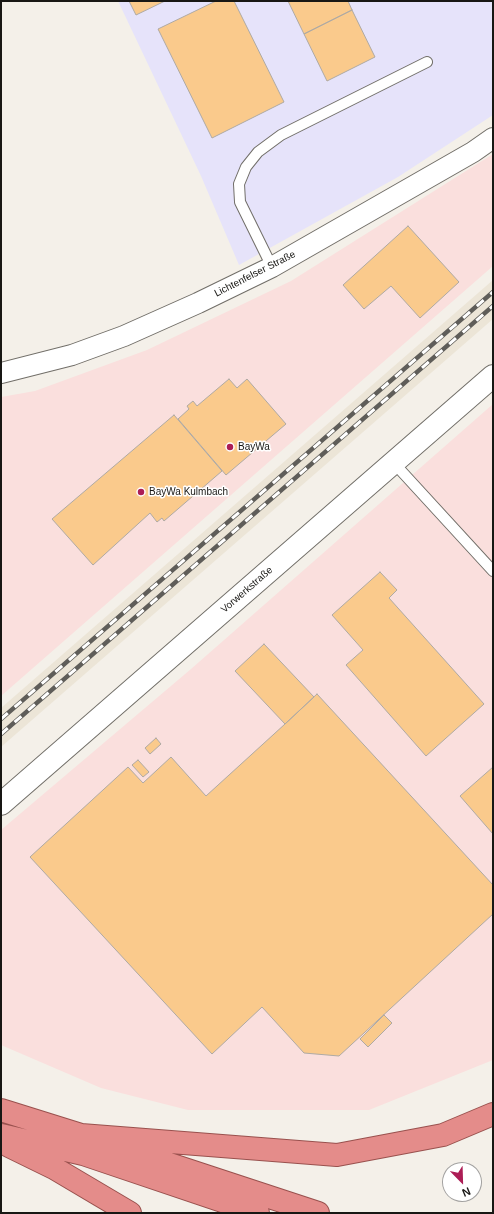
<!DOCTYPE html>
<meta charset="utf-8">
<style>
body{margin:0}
#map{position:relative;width:494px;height:1214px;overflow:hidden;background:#f4f0e9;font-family:Arial,sans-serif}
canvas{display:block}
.frame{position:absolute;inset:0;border:2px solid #181714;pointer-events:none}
.north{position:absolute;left:442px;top:1162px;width:40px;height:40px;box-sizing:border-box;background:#fff;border:1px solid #a3a2a1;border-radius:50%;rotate:157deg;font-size:11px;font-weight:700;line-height:16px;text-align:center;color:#181714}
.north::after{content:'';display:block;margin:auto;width:14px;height:18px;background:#ac1d55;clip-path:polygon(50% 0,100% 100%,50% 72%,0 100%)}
</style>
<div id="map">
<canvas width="494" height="1214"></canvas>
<div class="frame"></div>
<div class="north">N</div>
</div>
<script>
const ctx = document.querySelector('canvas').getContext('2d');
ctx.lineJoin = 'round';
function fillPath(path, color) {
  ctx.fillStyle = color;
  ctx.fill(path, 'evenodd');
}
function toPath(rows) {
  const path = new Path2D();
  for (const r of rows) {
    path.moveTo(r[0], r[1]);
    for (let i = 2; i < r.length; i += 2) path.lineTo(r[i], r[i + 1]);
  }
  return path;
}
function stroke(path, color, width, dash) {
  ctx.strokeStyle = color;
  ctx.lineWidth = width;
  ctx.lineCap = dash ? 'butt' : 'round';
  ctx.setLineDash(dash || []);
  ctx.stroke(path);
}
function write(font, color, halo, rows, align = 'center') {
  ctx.font = font + ' Arial,sans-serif';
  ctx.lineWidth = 3;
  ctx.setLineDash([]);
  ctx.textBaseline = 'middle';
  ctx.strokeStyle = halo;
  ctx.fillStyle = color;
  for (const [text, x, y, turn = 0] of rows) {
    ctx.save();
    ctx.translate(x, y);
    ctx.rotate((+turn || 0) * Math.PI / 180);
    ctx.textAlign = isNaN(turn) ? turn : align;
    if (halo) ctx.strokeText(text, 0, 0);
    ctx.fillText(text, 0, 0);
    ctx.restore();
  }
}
const commercial = toPath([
 [493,154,493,266,1,696,1,397,35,391,147,350,291,281],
 [493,404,493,1060,369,1110,188,1110,101,1088,1,1045,1,830,191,669]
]);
const industrial = toPath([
 [118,1,493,1,493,115,398,177,239,265,201,176]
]);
const built = toPath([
 [493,280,493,319,1,747,1,708]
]);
const building = toPath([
 [129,1,165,1,136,15,129,1],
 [216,1,234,1,284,102,212,138,158,29,216,1],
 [288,1,348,1,352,10,304,34,288,1],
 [352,10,375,57,327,81,304,34,352,10],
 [408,226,459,282,420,318,391,286,364,309,343,285,408,226],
 [229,379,237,388,247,379,286,424,226,475,178,419,189,409,187,406,193,401,197,406,229,379],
 [174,415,222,471,164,521,162,518,157,522,150,513,93,565,52,519,174,415],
 [380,572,397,590,389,598,484,704,426,756,346,665,363,650,332,615,380,572],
 [264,644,314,697,285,724,235,671,264,644],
 [317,694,493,885,493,914,339,1056,304,1053,262,1007,212,1054,30,857,128,767,143,783,171,757,206,796,285,724,317,694],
 [156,738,161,744,150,754,145,748,156,738],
 [138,760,149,772,143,777,132,765,138,760],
 [493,767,493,834,460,796,493,767],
 [384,1015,392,1023,368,1047,360,1039,384,1015]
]);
const service = toPath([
 [272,267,240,202,239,184,246,167,258,152,281,135,427,62],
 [393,462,493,571]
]);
const minor = toPath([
 [1,373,72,355,124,336,198,303,272,267,473,152,493,138]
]);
const tertiary = toPath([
 [1,804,493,376]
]);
const trunk = toPath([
 [1,1110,81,1135,318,1213],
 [1,1135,83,1154,258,1213],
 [81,1135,337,1155,443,1135,493,1114],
 [9,1146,54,1168,130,1213]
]);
const rail = toPath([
 [1,719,493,292],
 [1,734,493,306]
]);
const markers = [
 [230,447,4,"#ac1d55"],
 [141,492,4,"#ac1d55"]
];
const streetNames = [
 ["Lichtenfelser Straße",255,274,-27],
 ["Vorwerkstraße",247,590,-41]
];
const poiNames = [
 ["BayWa",238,447],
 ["BayWa Kulmbach",149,492]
];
fillPath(commercial, '#fadfdd');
fillPath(industrial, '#e6e3fa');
fillPath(built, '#ece5d7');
fillPath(building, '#faca8c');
stroke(building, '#afaaa4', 1);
stroke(service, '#716e68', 12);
stroke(minor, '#716e68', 22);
stroke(tertiary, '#716e68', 24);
stroke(trunk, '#99514e', 24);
stroke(service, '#fff', 10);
stroke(minor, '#fff', 20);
stroke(tertiary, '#fff', 22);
stroke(trunk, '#e48c8a', 22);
stroke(rail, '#5f5d59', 4.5);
stroke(rail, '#fff', 3, [9]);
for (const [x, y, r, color] of markers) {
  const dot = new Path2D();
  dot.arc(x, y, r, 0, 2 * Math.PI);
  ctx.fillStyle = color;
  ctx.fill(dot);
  stroke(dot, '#fff', 1.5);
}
write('10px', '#181714', '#fff', streetNames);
write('10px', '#181714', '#fff', poiNames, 'left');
</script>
